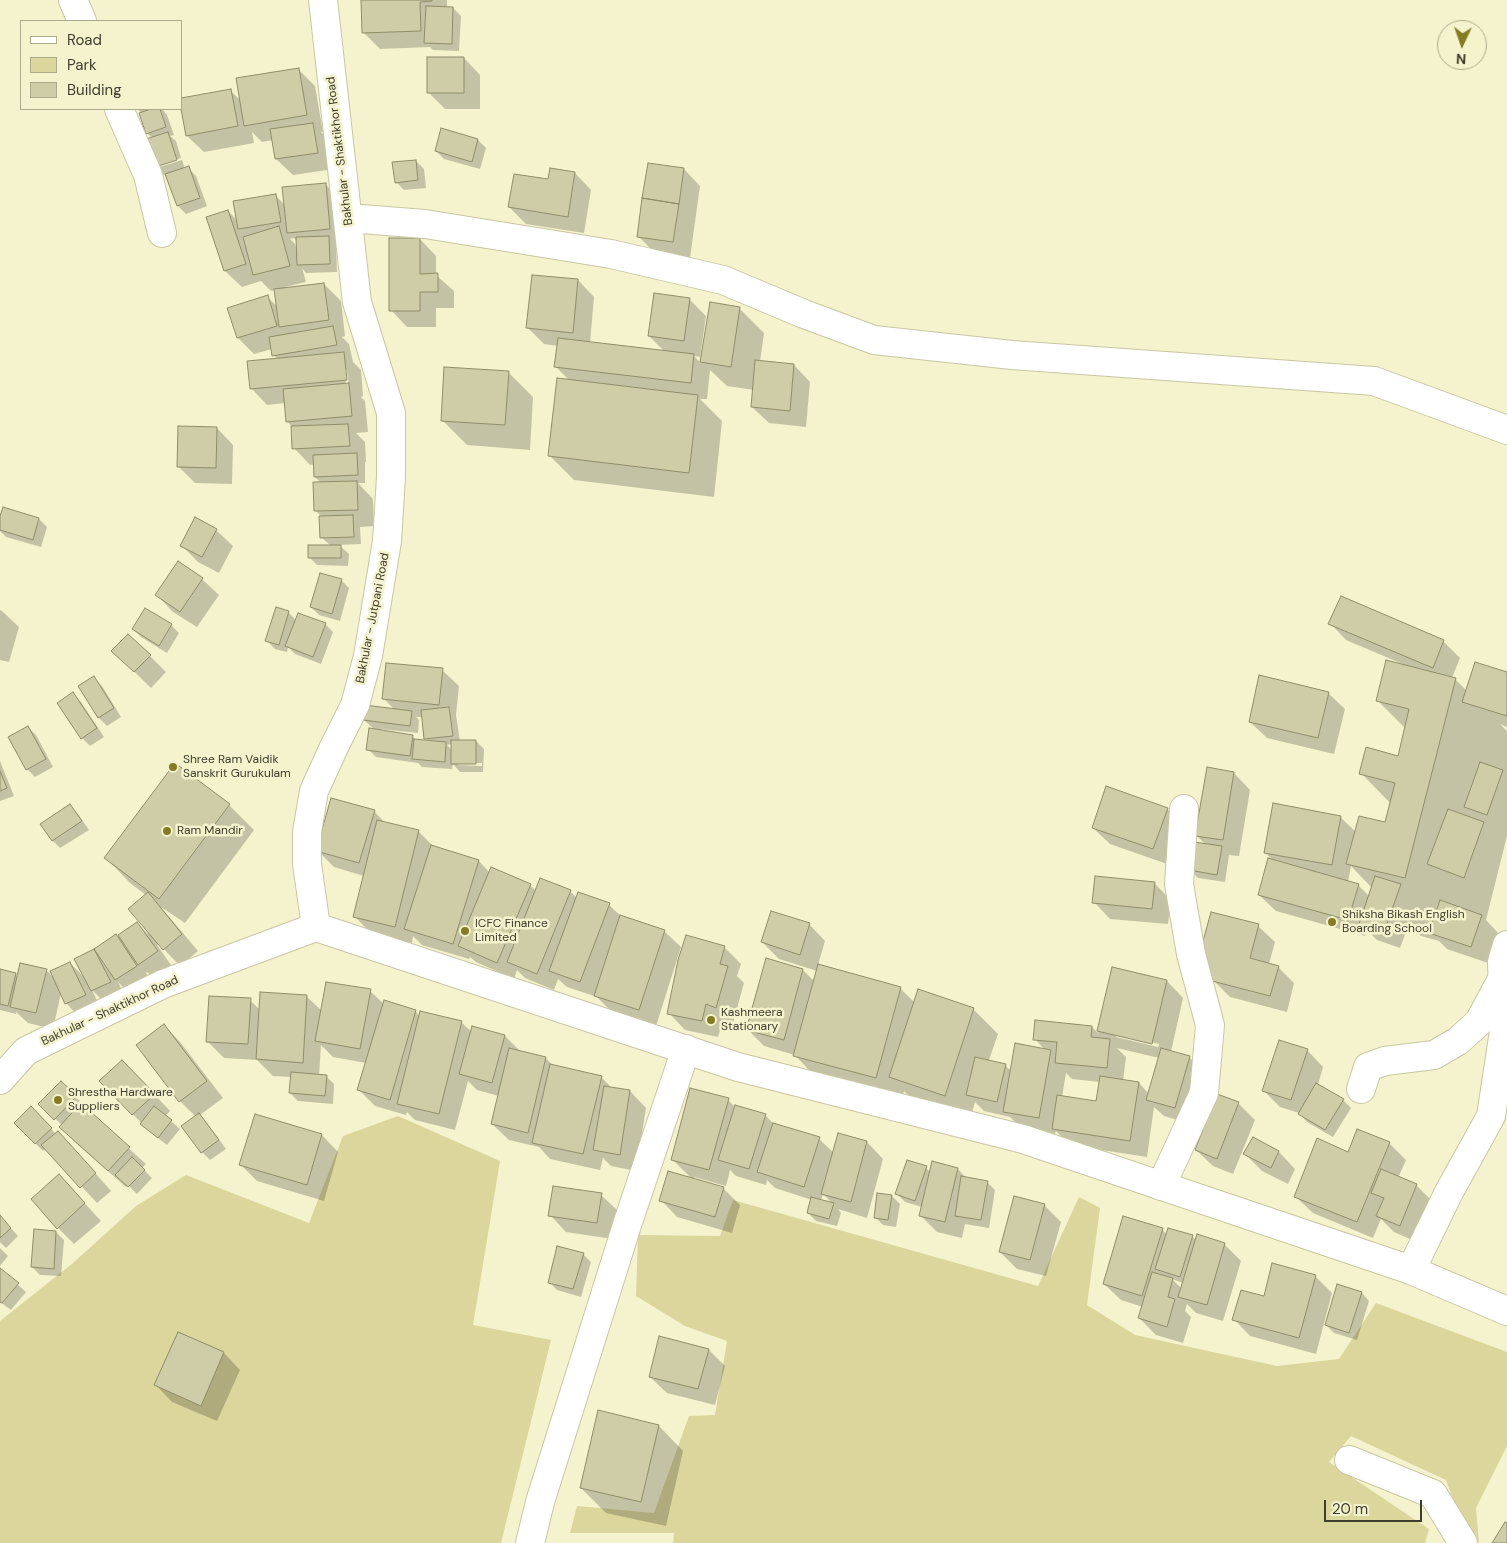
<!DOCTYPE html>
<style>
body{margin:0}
#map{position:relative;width:1507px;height:1543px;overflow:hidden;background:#f5f3cd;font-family:"DM Sans",sans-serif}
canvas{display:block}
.legend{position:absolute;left:20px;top:20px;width:162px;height:90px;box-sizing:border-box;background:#f5f3cd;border:1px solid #acaa8d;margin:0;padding:6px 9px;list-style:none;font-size:15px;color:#3e3d2e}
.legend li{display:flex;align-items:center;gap:10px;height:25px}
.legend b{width:25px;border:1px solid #acaa8d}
.north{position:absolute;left:1437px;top:20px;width:50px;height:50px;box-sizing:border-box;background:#f5f3cd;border:1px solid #acaa8d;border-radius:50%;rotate:183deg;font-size:14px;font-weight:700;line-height:20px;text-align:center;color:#3e3d2e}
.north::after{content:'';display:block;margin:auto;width:18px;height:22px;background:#847c22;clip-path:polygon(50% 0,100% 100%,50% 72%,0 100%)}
.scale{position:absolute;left:1324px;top:1500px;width:98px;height:22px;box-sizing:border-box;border:2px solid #3e3d2e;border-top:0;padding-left:6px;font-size:15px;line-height:18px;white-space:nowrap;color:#3e3d2e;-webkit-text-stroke:4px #f5f3cd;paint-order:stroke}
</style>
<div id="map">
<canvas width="1507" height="1543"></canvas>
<ul class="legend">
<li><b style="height:6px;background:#fff"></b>Road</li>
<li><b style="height:14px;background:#dbd69b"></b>Park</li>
<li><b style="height:14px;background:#cfcda8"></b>Building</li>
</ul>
<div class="north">N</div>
<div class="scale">20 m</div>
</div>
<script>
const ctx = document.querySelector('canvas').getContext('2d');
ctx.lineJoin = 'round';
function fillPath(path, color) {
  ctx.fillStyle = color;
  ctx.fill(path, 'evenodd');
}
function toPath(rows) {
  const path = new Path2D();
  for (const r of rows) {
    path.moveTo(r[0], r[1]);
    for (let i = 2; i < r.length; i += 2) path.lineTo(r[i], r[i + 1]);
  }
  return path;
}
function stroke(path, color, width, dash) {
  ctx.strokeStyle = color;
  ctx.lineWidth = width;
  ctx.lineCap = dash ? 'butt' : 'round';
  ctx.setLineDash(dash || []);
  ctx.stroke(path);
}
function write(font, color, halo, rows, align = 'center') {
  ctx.font = font + ' "DM Sans",sans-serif';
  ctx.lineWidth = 5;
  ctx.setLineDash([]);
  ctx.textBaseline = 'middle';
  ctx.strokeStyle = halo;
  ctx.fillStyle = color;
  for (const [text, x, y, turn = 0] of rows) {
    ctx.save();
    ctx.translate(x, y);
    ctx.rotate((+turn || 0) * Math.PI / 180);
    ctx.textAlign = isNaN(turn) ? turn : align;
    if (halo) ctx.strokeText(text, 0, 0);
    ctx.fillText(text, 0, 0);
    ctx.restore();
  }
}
const green = toPath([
 [398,1116,500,1161,473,1325,551,1340,501,1543,0,1543,0,1321,73,1263,136,1206,186,1175,309,1223,343,1136],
 [1079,1197,1100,1208,1087,1305,1135,1335,1277,1366,1339,1359,1376,1303,1507,1352,1507,1446,1476,1508,1479,1543,1469,1543,1446,1480,1351,1436,1329,1462,1429,1529,1425,1543,673,1543,674,1533,570,1533,577,1506,654,1513,689,1416,715,1415,727,1341,685,1326,636,1296,638,1235,720,1236,733,1200,1038,1286]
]);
const shadow = toPath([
 [362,0,447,0,447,8,453,8,461,16,459,51,433,50,430,47,380,49,363,32],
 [464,58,480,75,480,109,445,109,428,92],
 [298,69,315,86,323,132,321,132,330,141,334,169,293,175,276,159,274,140,262,142,252,132,254,143,204,152,187,136,230,90,241,101],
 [137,109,162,109,167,115,174,135,170,136,176,141,181,158,159,165,159,167,182,160,185,169,188,168,196,176,207,206,186,214,178,206,167,174,164,175,156,167,152,138,147,133,142,113],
 [478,140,486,148,480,169,444,159,436,151],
 [416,161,424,169,426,188,404,190,396,182],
 [649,164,684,169,700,186,690,258,655,253,638,236],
 [575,173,591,190,584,233,526,224,509,207,549,181],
 [325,184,342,201,346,245,336,246,337,272,306,273,302,268,306,282,285,287,286,289,324,284,341,301,345,336,342,337,349,344,353,362,361,370,363,396,361,397,365,401,368,432,356,433,365,442,366,462,365,462,365,483,358,483,373,499,374,526,360,527,361,544,339,545,349,554,348,566,317,565,309,557,331,546,321,537,323,518,316,511,321,483,315,477,315,464,310,465,294,448,292,427,287,421,285,403,267,405,251,388,278,359,273,355,272,349,254,354,238,338,229,308,267,297,278,307,276,290,271,291,261,281,242,287,225,271,208,218,228,211,238,221,276,196,285,205],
 [294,238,298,243,297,251,295,244,290,239],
 [345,370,347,370,349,386,346,386],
 [420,239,436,256,436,275,454,291,454,308,436,308,436,327,407,327,391,310],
 [578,280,594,297,590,343,665,352,649,336,689,299,706,316,700,357,694,356,701,363,711,303,739,308,764,333,760,362,794,365,810,382,806,427,769,423,752,407,754,390,727,386,710,370,707,399,700,399,722,421,714,497,574,480,549,455,569,380,556,367,558,346,544,344,528,328],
 [508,372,533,397,530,450,467,445,442,420],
 [217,428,233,445,232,484,195,483,178,466],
 [4,508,39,519,47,527,41,547,6,537,0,531,0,521],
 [216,530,233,546,219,573,198,562,182,546],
 [202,579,219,595,197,627,173,612,157,595],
 [341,580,349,588,340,621,319,615,311,607],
 [1341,598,1444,642,1460,658,1452,678,1455,679,1467,691,1507,673,1507,727,1500,724,1507,731,1507,836,1486,920,1498,933,1488,963,1447,949,1439,941,1421,936,1409,924,1400,948,1377,940,1367,930,1365,936,1276,911,1259,895,1273,861,1265,852,1340,817,1356,832,1386,824,1391,804,1361,773,1398,757,1406,729,1377,700,1405,665,1346,640,1330,623],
 [1351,866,1372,888,1369,896,1358,885,1348,882],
 [0,610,2,611,19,627,9,662,0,660],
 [288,612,297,621,325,624,333,632,321,664,295,654,288,647,287,652,275,649,267,641],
 [171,625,179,633,167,653,141,637,133,629],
 [113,651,150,656,166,672,151,688],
 [442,670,459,686,456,715,460,741,476,741,484,749,483,772,460,772,453,764,452,769,422,767,418,763,376,757,368,749,375,730,364,720,395,710,384,699],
 [416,717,423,717,426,738,429,742,417,741,412,736,379,731,379,729,418,733,419,720],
 [452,744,452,750,447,745],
 [458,763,482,763,482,766,458,765],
 [94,678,102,686,121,717,107,726,99,718,79,687],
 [1328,693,1345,709,1334,754,1267,738,1250,722],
 [73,694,81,702,104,737,90,746,82,738],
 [28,727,36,735,53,767,35,777,27,769,10,737],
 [0,761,14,796,0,801],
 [175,765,229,805,254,830,185,923,161,907,198,951,180,966,159,944,157,945,173,968,156,980,147,972,146,973,153,983,132,996,118,982,126,998,109,1007,92,990,102,1011,82,1020,66,1003,61,993,53,1029,28,1023,16,1012,16,1014,0,1010,0,969,15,974,18,977,46,970,54,978,70,963,86,979,76,959,95,950,116,936,118,937,137,923,148,934,149,932,146,895,130,883,106,858],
 [1208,769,1234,773,1250,790,1239,856,1229,855,1225,882,1198,878,1190,870,1206,845,1197,836],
 [70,806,78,814,89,830,60,848,52,840],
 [1167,809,1184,825,1170,865,1110,844,1093,828],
 [374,811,386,824,418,831,434,847,479,861,490,873,530,885,536,891,570,891,577,898,609,905,622,917,664,931,681,947,656,1026,612,1012,597,997,567,987,558,979,554,990,525,978,517,970,514,979,476,962,470,957,469,959,422,945,413,936,412,943,371,933,355,917,364,876,334,867,317,850],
 [1154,883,1171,900,1168,924,1110,919,1094,902],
 [809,924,825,941,818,965,900,988,915,1003,973,1009,998,1034,989,1060,1005,1065,1011,1071,1045,1050,1035,1039,1092,1027,1098,1033,1113,969,1167,981,1183,998,1171,1052,1189,1057,1205,1073,1191,1124,1164,1116,1154,1107,1147,1157,1069,1145,1056,1131,1055,1134,1021,1128,1010,1117,984,1111,975,1102,970,1120,915,1102,904,1091,901,1102,819,1081,795,1055,764,1046,747,1029,803,970,815,982,817,971,779,959,762,942],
 [1116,1034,1159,1044,1158,1047,1116,1037],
 [1117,1048,1159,1058,1149,1094,1139,1083,1123,1081,1126,1057],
 [1066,1073,1072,1079,1100,1082,1097,1103,1062,1097],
 [1258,926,1275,942,1269,964,1278,967,1294,983,1287,1012,1230,997,1213,980],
 [724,947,741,964,737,976,744,983,733,1023,723,1020,718,1037,685,1030,669,1013],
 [370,991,384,1004,415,1011,420,1016,421,1013,462,1023,472,1032,505,1036,522,1053,546,1058,553,1066,601,1077,612,1088,630,1091,646,1108,636,1171,611,1166,603,1158,600,1170,550,1159,539,1147,509,1140,492,1124,499,1096,477,1090,468,1081,455,1130,415,1120,407,1112,406,1115,375,1106,358,1089,366,1063,333,1057,321,1045,319,1076,326,1076,334,1084,333,1104,298,1101,290,1093,292,1077,273,1076,257,1060,224,1058,207,1041,250,1000,260,1010,307,997,322,1011],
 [164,1025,180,1042,223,1098,200,1115,207,1123,226,1149,210,1160,202,1152,196,1117,180,1101],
 [1307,1050,1323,1067,1318,1085,1343,1100,1351,1108,1333,1137,1307,1122,1299,1113,1280,1107,1264,1091],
 [139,1078,170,1111,165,1116,180,1129,167,1145,149,1131,101,1081],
 [61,1083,84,1105,83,1107,146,1164,142,1168,152,1178,137,1194,128,1185,126,1187,77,1144,61,1127,62,1125,40,1104],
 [728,1100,735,1107,765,1115,774,1124,819,1139,834,1153,839,1134,867,1142,883,1159,867,1218,838,1209,841,1213,837,1226,816,1221,808,1213,812,1200,775,1188,767,1180,766,1185,736,1176,730,1170,726,1186,694,1177,694,1180,724,1189,740,1205,732,1233,677,1217,661,1200,692,1179,672,1159],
 [823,1194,834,1205,821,1201],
 [1238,1103,1255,1120,1233,1174,1213,1166,1196,1150],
 [31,1108,56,1134,74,1149,111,1191,97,1203,46,1148,43,1151,15,1123],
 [256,1116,322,1135,338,1152,324,1201,257,1181,241,1165],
 [1253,1139,1279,1152,1295,1169,1288,1184,1262,1171,1245,1154],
 [1389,1143,1406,1160,1398,1178,1416,1185,1433,1202,1417,1242,1394,1232,1381,1219,1373,1238,1313,1213,1296,1197,1348,1153],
 [933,1163,958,1169,967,1179,987,1182,995,1190,989,1228,965,1224,962,1238,937,1232,920,1215,922,1207,905,1202,897,1194,926,1168,930,1172],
 [59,1175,101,1221,74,1244,58,1228],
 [601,1195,618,1211,613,1239,566,1232,550,1215],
 [892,1196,900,1204,896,1227,883,1225,875,1217],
 [1044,1205,1061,1222,1046,1276,1017,1269,1000,1252],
 [0,1216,18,1236,6,1248,0,1242],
 [1162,1229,1167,1235,1192,1236,1196,1240,1224,1244,1241,1261,1223,1321,1196,1313,1187,1304,1185,1311,1191,1317,1183,1343,1156,1335,1139,1318,1143,1307,1121,1300,1104,1284],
 [1172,1279,1183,1283,1182,1289],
 [56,1232,64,1240,61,1276,40,1275,32,1267],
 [0,1248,8,1256,0,1266],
 [583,1254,591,1262,581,1297,557,1290,549,1282],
 [0,1269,26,1292,11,1310,0,1302],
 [1315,1276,1332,1293,1316,1354,1250,1336,1234,1319],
 [1362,1293,1369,1301,1357,1340,1334,1333,1326,1325],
 [179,1333,224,1353,240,1370,217,1421,172,1402,156,1385],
 [709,1350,725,1366,715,1405,667,1393,650,1377],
 [659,1426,683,1451,666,1526,606,1513,581,1488]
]);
const building = toPath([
 [361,0,432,0,432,1,420,2,421,31,362,33,361,0],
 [426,6,453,7,452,44,424,43,426,6],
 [427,57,464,57,464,93,427,93,427,57],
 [299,68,307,115,244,126,236,78,299,68],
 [231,89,238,126,186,136,181,109,181,98,231,89],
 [151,109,160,109,166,127,146,134,139,113,151,109],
 [313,123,318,153,275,159,270,129,313,123],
 [441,128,478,139,472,162,435,151,441,128],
 [168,132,177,160,155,167,146,139,168,132],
 [416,160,418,180,395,183,392,162,416,160],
 [648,163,684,168,679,204,642,198,648,163],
 [189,166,200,198,177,206,165,174,189,166],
 [550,168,575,172,568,217,508,207,514,174,548,179,550,168],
 [326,183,330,229,287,233,282,187,326,183],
 [276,194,281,222,238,229,233,201,276,194],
 [642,198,679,204,673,242,637,237,642,198],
 [228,210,246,264,224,271,206,217,228,210],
 [279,226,290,266,253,275,243,237,279,226],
 [329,236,330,264,297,265,296,237,329,236],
 [389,238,420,238,420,274,438,273,438,292,420,292,420,311,389,311,389,238],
 [532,275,578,279,573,333,526,328,532,275],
 [324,283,329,320,279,327,274,289,324,283],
 [654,293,690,298,684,341,648,336,654,293],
 [268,295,277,326,237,338,227,308,268,295],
 [710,302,740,307,731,367,700,362,710,302],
 [333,326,337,345,272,356,269,337,333,326],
 [558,338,694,354,691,383,554,367,558,338],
 [344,352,347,380,250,389,247,361,344,352],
 [755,360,794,364,790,411,751,407,755,360],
 [444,367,509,371,505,425,441,421,444,367],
 [557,378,698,395,689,473,548,456,557,378],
 [349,383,352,416,286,422,283,389,349,383],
 [348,424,350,446,292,449,291,426,348,424],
 [178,426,217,427,216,468,177,467,178,426],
 [357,453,358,475,314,477,313,455,357,453],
 [357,481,358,510,314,511,313,482,357,481],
 [3,507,39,518,33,540,0,530,0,516,3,507],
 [353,515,354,537,320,538,319,516,353,515],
 [195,517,217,529,202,557,180,546,195,517],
 [308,545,341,545,341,558,308,558,308,545],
 [178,561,203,578,180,612,155,595,178,561],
 [320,573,342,579,332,614,310,607,320,573],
 [1341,596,1444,640,1433,668,1328,624,1341,596],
 [276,607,289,611,279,645,265,641,276,607],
 [145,608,172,624,159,646,132,629,145,608],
 [298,613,326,623,313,657,285,646,298,613],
 [128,634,151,655,134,672,111,651,128,634],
 [1386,660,1456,678,1405,878,1346,864,1359,816,1385,822,1395,783,1359,774,1366,747,1398,756,1409,709,1376,701,1386,660],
 [1475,662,1507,672,1507,716,1462,702,1475,662],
 [386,663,443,668,439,705,382,699,386,663],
 [1259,675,1329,692,1318,738,1249,722,1259,675],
 [94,676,114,708,98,718,78,686,94,676],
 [73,692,97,728,81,739,57,703,73,692],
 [365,705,412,711,410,726,363,720,365,705],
 [449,707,453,736,424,739,421,710,449,707],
 [28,726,46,759,26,770,8,737,28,726],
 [369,728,413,735,410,756,366,750,369,728],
 [414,739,446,742,445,762,412,759,414,739],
 [451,740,476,740,476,764,451,764,451,740],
 [1480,762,1503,770,1487,815,1464,807,1480,762],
 [175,763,230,804,159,899,104,858,175,763],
 [1207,767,1234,772,1223,840,1195,836,1207,767],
 [0,771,7,788,0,791,0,771],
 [1106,786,1168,808,1153,849,1092,828,1106,786],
 [331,798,375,810,359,863,316,851,331,798],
 [1273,803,1341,816,1332,865,1264,853,1273,803],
 [70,804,82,821,52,841,40,824,70,804],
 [1448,809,1484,822,1464,878,1427,864,1448,809],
 [377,820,419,830,395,927,353,917,377,820],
 [1194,842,1222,846,1217,875,1189,870,1194,842],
 [431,845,479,860,453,944,404,929,431,845],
 [1268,858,1359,884,1348,920,1258,895,1268,858],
 [491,867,531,884,497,963,458,946,491,867],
 [1095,876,1155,882,1152,909,1092,903,1095,876],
 [1375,876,1401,884,1384,932,1359,924,1375,876],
 [540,878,571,890,537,974,507,962,540,878],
 [148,892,182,934,163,950,128,909,148,892],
 [578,892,610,903,580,982,549,971,578,892],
 [1440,900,1482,915,1471,947,1429,933,1440,900],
 [771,911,810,923,800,955,761,942,771,911],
 [1211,912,1259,924,1250,958,1279,966,1270,996,1212,981,1197,963,1211,912],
 [620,915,665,930,639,1010,594,996,620,915],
 [137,922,158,951,138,965,118,935,137,922],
 [116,934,137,966,115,980,94,949,116,934],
 [686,935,725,946,720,964,728,966,716,1008,706,1004,702,1021,667,1014,678,960,686,935],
 [94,949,111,982,91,991,74,959,94,949],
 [766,958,803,969,784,1040,746,1030,766,958],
 [70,962,86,995,65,1004,50,971,70,962],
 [20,963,47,969,36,1013,10,1007,20,963],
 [818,964,901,987,876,1078,793,1056,818,964],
 [1112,967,1167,980,1152,1044,1097,1031,1112,967],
 [0,969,16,973,8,1006,0,1004,0,969],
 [326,982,371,989,360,1049,315,1041,326,982],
 [918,989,974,1008,945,1096,889,1077,918,989],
 [260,992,307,995,303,1063,256,1059,260,992],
 [209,996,251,998,248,1044,206,1042,209,996],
 [384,1000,416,1010,390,1100,357,1090,384,1000],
 [420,1011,462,1021,439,1114,397,1104,420,1011],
 [1035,1020,1092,1026,1091,1037,1110,1039,1107,1068,1055,1063,1057,1042,1033,1040,1035,1020],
 [164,1024,207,1081,179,1102,136,1045,164,1024],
 [472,1026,505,1035,492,1083,459,1074,472,1026],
 [1279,1040,1308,1049,1291,1100,1262,1091,1279,1040],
 [1015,1043,1051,1050,1039,1118,1003,1112,1015,1043],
 [509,1048,546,1057,528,1133,491,1124,509,1048],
 [1161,1048,1190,1056,1175,1108,1146,1100,1161,1048],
 [975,1057,1006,1064,997,1102,966,1095,975,1057],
 [122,1060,155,1094,132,1115,99,1081,122,1060],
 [550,1064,602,1076,583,1154,532,1143,550,1064],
 [291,1072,327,1075,325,1096,289,1093,291,1072],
 [1100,1076,1139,1082,1130,1141,1052,1129,1057,1095,1096,1101,1100,1076],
 [61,1081,77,1096,54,1120,38,1104,61,1081],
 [1316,1083,1344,1099,1325,1130,1298,1114,1316,1083],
 [604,1086,630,1090,620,1155,593,1150,604,1086],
 [690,1088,729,1098,709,1170,671,1160,690,1088],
 [1217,1094,1239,1102,1217,1159,1195,1150,1217,1094],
 [81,1103,130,1147,108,1171,59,1127,81,1103],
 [735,1105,766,1114,749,1169,718,1160,735,1105],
 [31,1106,52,1128,35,1144,14,1123,31,1106],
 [154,1106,172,1120,158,1138,140,1124,154,1106],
 [199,1113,219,1140,201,1153,181,1126,199,1113],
 [255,1114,322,1134,307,1185,239,1165,255,1114],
 [773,1123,820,1137,804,1187,757,1172,773,1123],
 [1357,1129,1390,1142,1357,1222,1294,1197,1317,1138,1348,1152,1357,1129],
 [58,1131,96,1173,80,1188,41,1145,58,1131],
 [838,1133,867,1141,851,1202,821,1194,838,1133],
 [1253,1137,1279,1151,1271,1168,1243,1154,1253,1137],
 [132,1157,145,1170,128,1187,115,1175,132,1157],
 [907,1160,927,1166,915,1201,895,1194,907,1160],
 [932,1161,958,1168,945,1222,919,1216,932,1161],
 [1381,1169,1417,1184,1400,1226,1376,1216,1384,1198,1371,1193,1381,1169],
 [668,1171,724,1187,715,1217,659,1201,668,1171],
 [59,1174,85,1203,57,1229,31,1199,59,1174],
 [961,1176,988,1181,981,1220,955,1216,961,1176],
 [553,1186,602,1193,597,1223,548,1216,553,1186],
 [877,1193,892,1195,888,1220,874,1218,877,1193],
 [1014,1196,1045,1204,1030,1260,999,1252,1014,1196],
 [811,1197,834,1203,829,1219,807,1213,811,1197],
 [0,1215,11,1228,0,1238,0,1215],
 [1123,1216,1163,1228,1142,1296,1103,1284,1123,1216],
 [1168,1228,1193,1235,1180,1277,1155,1269,1168,1228],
 [34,1229,56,1231,54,1269,31,1267,34,1229],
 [1197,1234,1225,1243,1207,1305,1178,1297,1197,1234],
 [557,1246,584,1253,573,1289,548,1283,557,1246],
 [1272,1263,1316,1275,1299,1338,1232,1320,1241,1290,1264,1296,1272,1263],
 [0,1268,19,1283,2,1303,0,1302,0,1268],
 [1152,1272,1173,1278,1168,1297,1175,1299,1167,1327,1138,1318,1152,1272],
 [1337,1284,1362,1292,1349,1333,1325,1325,1337,1284],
 [178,1332,224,1352,201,1406,154,1385,178,1332],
 [659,1336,709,1349,698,1389,649,1377,659,1336],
 [598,1410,659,1425,641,1502,580,1488,598,1410],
 [1505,1522,1507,1523,1507,1543,1492,1543,1505,1522]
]);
const minor = toPath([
 [73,0,82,21],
 [119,109,148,175,162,233],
 [348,218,425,224,611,254,723,280,804,314,874,340,1012,355,1374,381,1507,430],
 [1361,1089,1368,1067,1385,1061,1434,1055,1458,1041,1479,1022,1502,979],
 [1161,1186,1204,1093,1210,1025,1191,954,1179,884,1184,809],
 [1411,1270,1449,1192,1491,1116,1504,1031,1502,962,1507,945],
 [1349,1460,1433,1494,1463,1543],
 [530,1543,540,1502,627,1225,686,1049]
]);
const tertiary = toPath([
 [316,927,738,1067,1023,1139,1411,1270,1507,1311],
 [316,927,307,864,307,832,314,791,334,747,355,705,368,656,387,541,391,477,391,413,357,302,323,0],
 [0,1080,26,1051,163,984,316,927]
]);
const markers = [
 [173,767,5,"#847c22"],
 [167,831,5,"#847c22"],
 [1332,922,5,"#847c22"],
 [465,931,5,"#847c22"],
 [711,1020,5,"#847c22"],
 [58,1100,5,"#847c22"]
];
const streetNames = [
 ["Bakhular - Shaktikhor Road",340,151,-97],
 ["Bakhular - Jutpani Road",373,618,-79],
 ["Bakhular - Shaktikhor Road",110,1011,-25]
];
const poiNames = [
 ["Shree Ram Vaidik",183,760],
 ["Sanskrit Gurukulam",183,774],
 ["Ram Mandir",177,831],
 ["Shiksha Bikash English",1342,915],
 ["Boarding School",1342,929],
 ["ICFC Finance",475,924],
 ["Limited",475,938],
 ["Kashmeera",721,1013],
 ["Stationary",721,1027],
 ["Shrestha Hardware",68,1093],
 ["Suppliers",68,1107]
];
fillPath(green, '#dbd69b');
fillPath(shadow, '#0003');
fillPath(building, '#cfcda8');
stroke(building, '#8f8c6a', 1);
stroke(minor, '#c9c6a2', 30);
stroke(tertiary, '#c9c6a2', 30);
stroke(minor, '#fff', 28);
stroke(tertiary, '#fff', 28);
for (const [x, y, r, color] of markers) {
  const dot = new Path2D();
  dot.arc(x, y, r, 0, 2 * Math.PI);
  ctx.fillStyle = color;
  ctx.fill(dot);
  stroke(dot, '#f5f3cd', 2);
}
write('12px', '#3e3d2e', '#f5f3cd', streetNames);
write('12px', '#3e3d2e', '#f5f3cd', poiNames, 'left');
</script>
